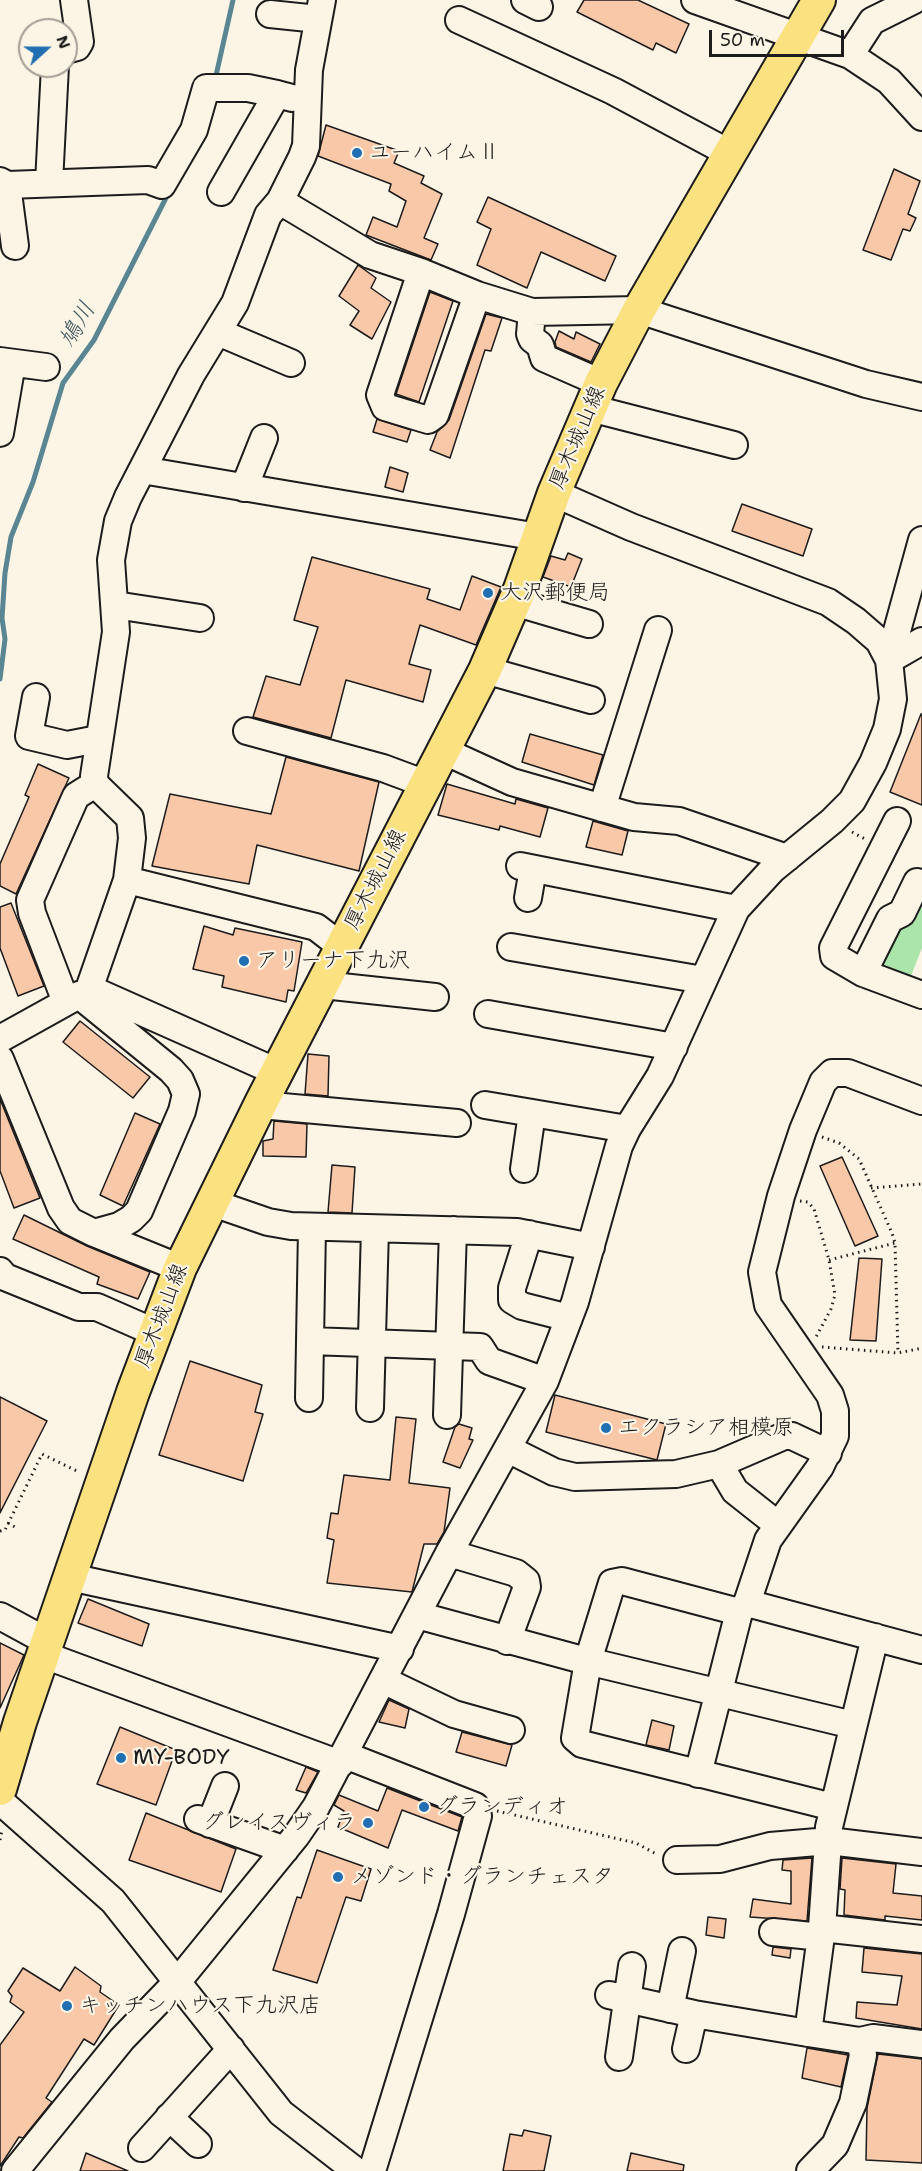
<!DOCTYPE html>
<meta charset="utf-8">
<style>
body{margin:0}
#map{position:relative;width:922px;height:2171px;overflow:hidden;background:#fcf5e5;font-family:"Shantell Sans",sans-serif}
canvas{display:block}
.north{position:absolute;left:18px;top:18px;width:60px;height:60px;box-sizing:border-box;background:#fcf5e5;border:2px solid #a29e95;border-radius:50%;rotate:69deg;font-size:16px;font-weight:700;line-height:24px;text-align:center;color:#1c1c1c}
.north::after{content:'';display:block;margin:auto;width:21px;height:27px;background:#1f6fb2;clip-path:polygon(50% 0,100% 100%,50% 72%,0 100%)}
.scale{position:absolute;left:709px;top:30px;width:135px;height:27px;box-sizing:border-box;border:3px solid #1c1c1c;border-top:0;padding-left:8px;font-size:18px;line-height:21px;white-space:nowrap;color:#1c1c1c;-webkit-text-stroke:4px #fcf5e5;paint-order:stroke}
</style>
<div id="map">
<canvas width="922" height="2171"></canvas>
<div class="north">N</div>
<div class="scale">50 m</div>
</div>
<script>
const ctx = document.querySelector('canvas').getContext('2d');
ctx.lineJoin = 'round';
function fillPath(path, color) {
  ctx.fillStyle = color;
  ctx.fill(path, 'evenodd');
}
function toPath(rows) {
  const path = new Path2D();
  for (const r of rows) {
    path.moveTo(r[0], r[1]);
    for (let i = 2; i < r.length; i += 2) path.lineTo(r[i], r[i + 1]);
  }
  return path;
}
function stroke(path, color, width, dash) {
  ctx.strokeStyle = color;
  ctx.lineWidth = width;
  ctx.lineCap = dash ? 'butt' : 'round';
  ctx.setLineDash(dash || []);
  ctx.stroke(path);
}
function write(font, color, halo, rows, align = 'center') {
  ctx.font = font + ' "Shantell Sans","Klee One",sans-serif';
  ctx.lineWidth = 4.5;
  ctx.setLineDash([]);
  ctx.textBaseline = 'middle';
  ctx.strokeStyle = halo;
  ctx.fillStyle = color;
  for (const [text, x, y, turn = 0] of rows) {
    ctx.save();
    ctx.translate(x, y);
    ctx.rotate((+turn || 0) * Math.PI / 180);
    ctx.textAlign = isNaN(turn) ? turn : align;
    if (halo) ctx.strokeText(text, 0, 0);
    ctx.fillText(text, 0, 0);
    ctx.restore();
  }
}
const green = toPath([
 [910,896,922,908,922,948,909,981,863,973]
]);
const stream = toPath([
 [215,80,233,0],
 [0,679,5,639,2,618,5,573,11,537,33,482,63,383,94,340,170,190]
]);
const building = toPath([
 [584,0,638,0,689,24,676,53,656,43,653,50,577,12,584,0],
 [326,125,399,151,394,163,424,176,421,183,442,194,424,238,438,244,431,260,366,235,373,217,397,227,406,201,389,191,391,184,318,156,326,125],
 [894,169,920,181,908,214,916,218,910,231,903,229,891,260,863,250,894,169],
 [488,197,616,256,605,281,541,252,527,288,477,265,491,229,477,222,488,197],
 [358,265,376,278,371,288,391,302,372,339,350,325,359,311,339,296,358,265],
 [430,292,453,301,419,402,396,394,430,292],
 [486,314,502,318,491,351,485,350,450,458,430,450,437,432,449,420,486,314],
 [559,331,574,339,576,332,600,344,591,362,556,347,555,342,559,331],
 [377,419,411,430,407,442,373,432,377,419],
 [390,467,408,473,403,492,385,487,390,467],
 [742,504,812,529,803,556,732,531,742,504],
 [568,553,582,559,571,587,543,577,551,556,565,560,568,553],
 [312,557,430,589,427,599,460,610,472,576,501,587,476,645,420,625,409,664,431,670,423,702,346,680,331,738,253,717,266,676,300,685,318,627,294,620,312,557],
 [921,714,922,714,922,805,890,792,921,714],
 [530,734,603,755,594,785,522,762,530,734],
 [286,757,379,782,359,871,257,845,249,884,152,866,170,794,271,814,286,757],
 [38,764,69,778,16,894,0,886,0,864,29,797,25,795,38,764],
 [447,784,515,804,516,799,548,808,540,837,500,826,499,830,438,815,447,784],
 [593,821,628,831,622,855,586,847,593,821],
 [11,903,44,986,18,996,0,948,0,907,11,903],
 [204,926,233,935,235,928,302,942,294,991,288,990,286,1002,222,987,224,976,193,969,204,926],
 [80,1021,150,1077,133,1098,63,1042,80,1021],
 [308,1054,329,1056,328,1096,305,1094,308,1054],
 [0,1099,40,1198,14,1208,0,1171,0,1099],
 [135,1113,160,1124,123,1206,100,1195,135,1113],
 [274,1121,307,1124,306,1157,263,1156,263,1141,273,1139,274,1121],
 [842,1157,878,1236,855,1246,820,1166,842,1157],
 [332,1165,355,1167,352,1213,328,1212,332,1165],
 [24,1215,87,1246,150,1272,138,1299,97,1284,99,1277,13,1239,24,1215],
 [859,1258,882,1259,876,1341,850,1340,859,1258],
 [190,1361,262,1385,255,1412,263,1414,243,1481,159,1455,190,1361],
 [555,1395,666,1424,657,1460,546,1432,555,1395],
 [0,1397,47,1421,0,1513,0,1397],
 [396,1417,416,1419,409,1483,450,1488,444,1532,437,1544,424,1544,412,1592,327,1583,334,1540,327,1538,331,1513,338,1514,344,1475,390,1480,396,1417],
 [459,1424,472,1428,469,1439,473,1440,460,1468,443,1462,455,1427,459,1424],
 [88,1599,149,1624,142,1646,78,1623,88,1599],
 [0,1643,24,1655,0,1708,0,1643],
 [389,1700,409,1709,405,1728,379,1722,389,1700],
 [652,1720,674,1726,669,1750,646,1745,652,1720],
 [120,1727,176,1750,156,1805,97,1784,120,1727],
 [462,1732,512,1745,506,1766,456,1752,462,1732],
 [306,1767,318,1772,306,1793,296,1790,306,1767],
 [387,1788,462,1817,458,1831,402,1810,388,1848,338,1827,344,1811,334,1805,339,1795,378,1811,387,1788],
 [146,1813,236,1849,221,1892,129,1860,146,1813],
 [317,1850,371,1869,361,1901,346,1897,317,1983,273,1970,297,1897,301,1898,317,1850],
 [812,1858,807,1921,750,1917,753,1899,791,1904,791,1871,782,1870,783,1860,812,1858],
 [842,1858,896,1864,893,1893,922,1896,922,1920,885,1916,885,1920,844,1915,845,1890,840,1889,842,1858],
 [708,1917,726,1919,724,1938,706,1935,708,1917],
 [773,1947,791,1949,790,1958,772,1955,773,1947],
 [864,1948,922,1954,922,2029,856,2018,857,2002,897,2005,902,1976,862,1972,864,1948],
 [75,1967,101,1986,100,1992,119,2005,94,2045,84,2039,46,2098,52,2102,23,2138,19,2137,0,2166,0,2045,24,2012,10,2002,12,1996,8,1991,23,1968,60,1991,75,1967],
 [807,2048,848,2055,841,2087,802,2078,807,2048],
 [878,2054,922,2059,922,2163,866,2160,867,2108,878,2054],
 [524,2130,551,2136,544,2171,503,2171,510,2134,522,2136,524,2130],
 [86,2153,128,2171,80,2171,86,2153],
 [631,2153,684,2165,683,2171,627,2171,631,2153]
]);
const path = toPath([
 [852,832,865,839],
 [822,1137,839,1143,859,1159,892,1233,895,1243,898,1353],
 [871,1188,922,1184],
 [800,1201,808,1202,814,1209,829,1260,835,1295,831,1309,816,1337],
 [829,1260,895,1243],
 [822,1347,898,1353,922,1348],
 [8,1523,15,1527],
 [0,1531,5,1530,42,1454,79,1472],
 [497,1811,636,1843,658,1855],
 [0,1840,2,1830]
]);
const minor = toPath([
 [525,0,539,7],
 [695,0,850,55,889,81,922,117],
 [270,14,318,19],
 [459,20,613,91,729,153],
 [66,50,77,47,80,42,74,0],
 [850,55,872,21,914,0],
 [0,181,7,185,148,180,162,185,194,130,206,88,248,88,277,94],
 [49,183,55,66],
 [7,185,15,246],
 [221,192,277,94,292,98],
 [280,201,370,255,421,272,477,295,532,312,639,310,866,384,922,397],
 [421,272,380,395,385,407,428,420,435,415,477,295],
 [532,312,530,334,532,339,540,345,544,358,601,383],
 [218,332,291,363],
 [0,361,46,367],
 [590,408,734,445],
 [0,433,12,363],
 [142,470,538,537],
 [244,488,264,438],
 [514,602,589,624],
 [115,605,200,618],
 [889,660,922,540],
 [889,660,922,641],
 [485,670,591,700],
 [36,697,29,736,67,745,98,739],
 [247,731,383,768,426,784],
 [444,751,512,782,634,817,679,821,787,858],
 [602,808,658,630],
 [897,821,833,948,834,956,863,973,922,995],
 [520,866,736,909],
 [127,880,316,927,342,947],
 [528,898,533,869],
 [511,947,703,980],
 [863,973,890,919,902,913,917,882],
 [323,985,435,997],
 [88,992,127,880,132,838,130,818,95,784,94,776,116,632,111,560,118,521,128,497,191,375,235,303,268,215,280,201,302,157,306,146,309,70,322,0],
 [66,1002,32,913,30,900,76,796,95,784],
 [488,1014,674,1047],
 [0,1039,79,995,97,992,277,1072],
 [0,1059,61,1208,70,1221,94,1233,119,1226,131,1219,139,1211,182,1111,186,1094,180,1080,171,1070,79,995],
 [262,1101,272,1106,457,1123],
 [922,1101,848,1073,832,1073,823,1082,803,1130,781,1196,762,1272,768,1305,830,1395,835,1411,835,1436,820,1467,768,1540,747,1603,922,1650],
 [485,1105,627,1129],
 [524,1169,532,1113],
 [210,1202,268,1222,291,1226,517,1232,591,1247],
 [94,1233,180,1268],
 [529,1234,512,1288,512,1300,522,1306,569,1318],
 [0,1271,5,1277,79,1307,97,1307,154,1332],
 [310,1341,480,1347,489,1361,545,1381],
 [309,1398,312,1228],
 [370,1408,375,1229],
 [447,1415,453,1230],
 [508,1449,554,1472,575,1477,676,1474,719,1464,784,1436,792,1436,828,1453],
 [719,1464,735,1491,778,1525],
 [449,1553,516,1573,526,1581,527,1587,507,1641],
 [70,1577,400,1649],
 [739,1612,622,1581,612,1583,588,1661,575,1738,582,1744,833,1807],
 [417,1615,579,1659,853,1725],
 [0,1616,48,1642],
 [44,1655,340,1764],
 [383,1680,454,1714,511,1730],
 [345,1755,475,1806,478,1816,451,1914,372,2171],
 [698,1774,739,1612,747,1603],
 [0,1801,113,1901,281,2113,356,2171],
 [198,1819,285,1850],
 [210,1824,225,1786],
 [677,1860,720,1859,770,1846,829,1841,922,1852],
 [822,1928,922,1939],
 [773,1932,821,1937],
 [609,1995,694,2014,808,2033,860,2041,873,2038,922,2044],
 [670,2009,682,1951],
 [808,2033,822,1928,829,1827,875,1637],
 [686,2049,694,2014],
 [619,2057,632,1966],
 [169,2117,198,2144],
 [142,2148,231,2049],
 [15,2171,122,2039,178,1981,296,1836,316,1807,449,1553,545,1381,575,1302,619,1146,627,1129,660,1076,736,909,772,870,832,821,852,801,873,763,887,729,893,699,889,660,879,641,856,621,828,602,631,527,554,493],
 [810,2171,835,2145,853,2103,863,2055,860,2041]
]);
const major = toPath([
 [0,1789,20,1722,133,1392,180,1268,262,1101,485,670,520,589,554,493,601,383,639,310,819,0]
]);
const markers = [
 [357,153,6,"#1f6fb2"],
 [488,593,6,"#1f6fb2"],
 [244,961,6,"#1f6fb2"],
 [606,1428,6,"#1f6fb2"],
 [121,1758,6,"#1f6fb2"],
 [424,1807,6,"#1f6fb2"],
 [368,1823,6,"#1f6fb2"],
 [338,1877,6,"#1f6fb2"],
 [67,2006,6,"#1f6fb2"]
];
const poiNames = [
 ["ユーハイムⅡ",369,153],
 ["大沢郵便局",500,593],
 ["アリーナ下九沢",256,961],
 ["エクラシア相模原",618,1428],
 ["MY-BODY",133,1758],
 ["グランディオ",436,1807],
 ["グレイスヴィラ",356,1823,"right"],
 ["メゾンド・グランチェスタ",350,1877],
 ["キッチンハウス下九沢店",79,2006]
];
const streetNames = [
 ["厚木城山線",578,438,-67],
 ["厚木城山線",376,880,-63],
 ["厚木城山線",162,1316,-69]
];
const waterNames = [
 ["鳩川",78,325,-60]
];
fillPath(green, '#abe5ab');
stroke(stream, '#598692', 5);
fillPath(building, '#f9c8a9');
stroke(building, '#1c1c1c', 1.5);
stroke(minor, '#1c1c1c', 30);
stroke(major, '#1c1c1c', 36);
stroke(path, '#1c1c1c', 3, [1.5, 4.5]);
stroke(minor, '#fcf5e5', 26);
stroke(major, '#fbe180', 32);
for (const [x, y, r, color] of markers) {
  const dot = new Path2D();
  dot.arc(x, y, r, 0, 2 * Math.PI);
  ctx.fillStyle = color;
  ctx.fill(dot);
  stroke(dot, '#fcf5e5', 2);
}
write('22px', '#1c1c1c', '#fcf5e5', poiNames, 'left');
write('22px', '#1c1c1c', '#fcf5e5', streetNames);
write('italic 24px', '#3f5a61', '#fcf5e5', waterNames);
</script>
